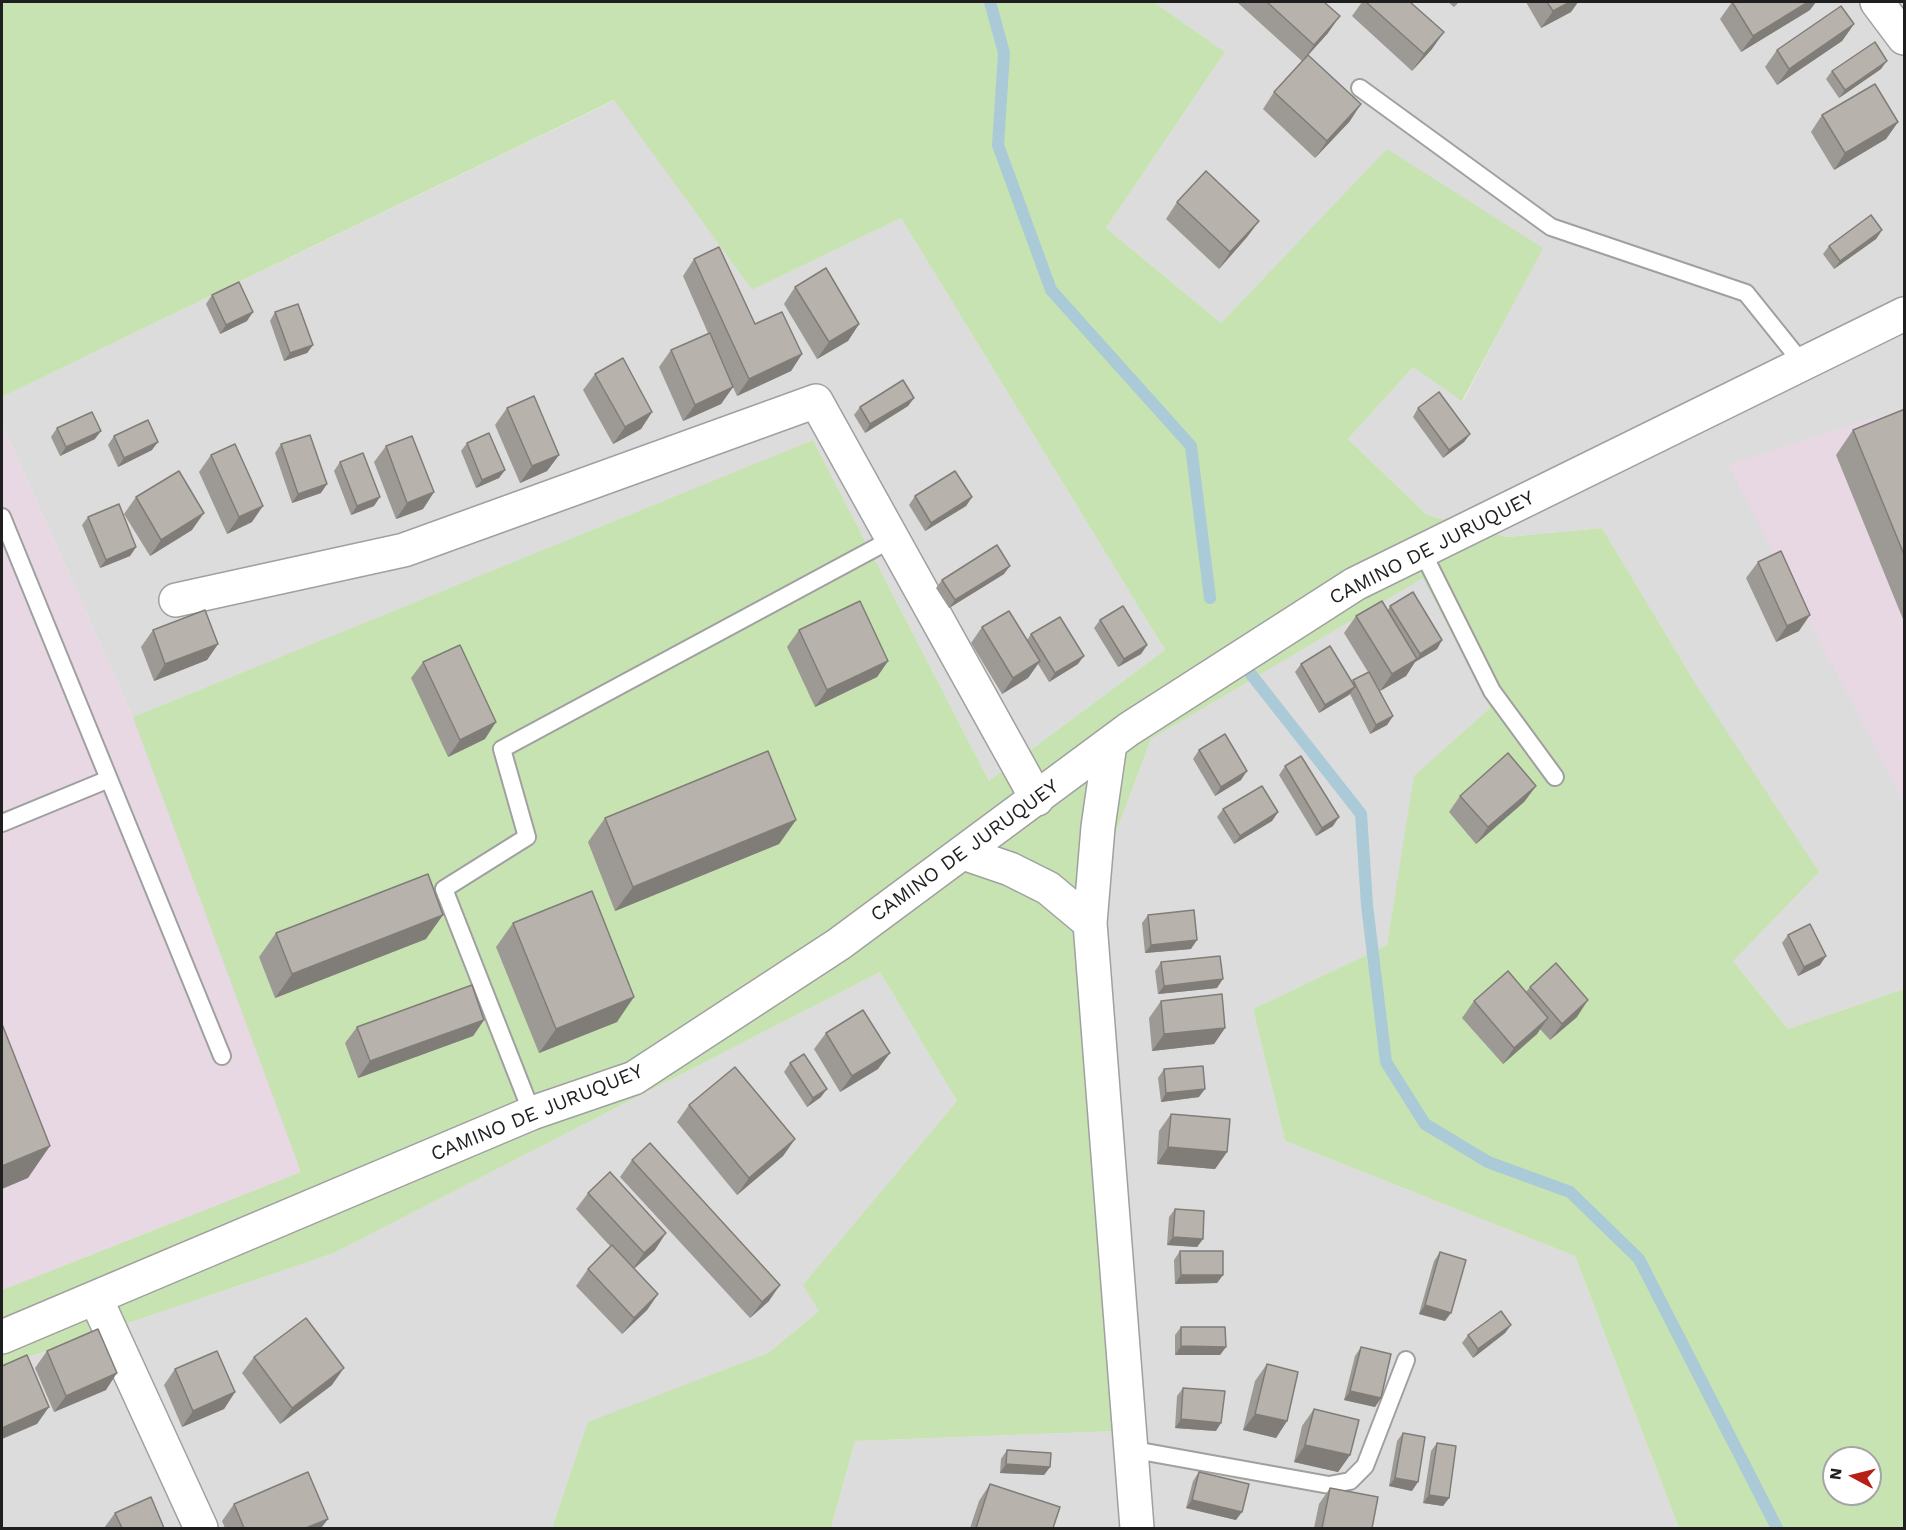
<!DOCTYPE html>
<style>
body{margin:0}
#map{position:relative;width:1906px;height:1530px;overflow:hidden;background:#eeece6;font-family:"Work Sans",sans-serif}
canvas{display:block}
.frame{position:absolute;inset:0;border:3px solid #1f1f1f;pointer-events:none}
.north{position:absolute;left:1822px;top:1446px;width:60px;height:60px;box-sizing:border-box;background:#fff;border:2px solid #a5a5a5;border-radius:50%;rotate:277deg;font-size:16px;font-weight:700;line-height:24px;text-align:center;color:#1f1f1f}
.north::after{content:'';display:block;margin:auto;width:21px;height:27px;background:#b82015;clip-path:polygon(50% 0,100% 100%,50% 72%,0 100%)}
</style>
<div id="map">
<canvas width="1906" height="1530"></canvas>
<div class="frame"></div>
<div class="north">N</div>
</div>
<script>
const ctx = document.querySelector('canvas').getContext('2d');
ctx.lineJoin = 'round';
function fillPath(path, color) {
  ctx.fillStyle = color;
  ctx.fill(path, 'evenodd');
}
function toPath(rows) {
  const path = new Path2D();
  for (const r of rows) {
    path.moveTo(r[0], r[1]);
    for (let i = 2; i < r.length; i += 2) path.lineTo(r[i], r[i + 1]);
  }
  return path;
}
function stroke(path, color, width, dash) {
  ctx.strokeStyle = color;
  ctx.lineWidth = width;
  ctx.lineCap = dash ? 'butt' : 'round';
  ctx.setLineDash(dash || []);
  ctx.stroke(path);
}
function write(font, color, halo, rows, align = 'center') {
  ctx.font = font + ' "Work Sans",sans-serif';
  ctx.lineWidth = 4.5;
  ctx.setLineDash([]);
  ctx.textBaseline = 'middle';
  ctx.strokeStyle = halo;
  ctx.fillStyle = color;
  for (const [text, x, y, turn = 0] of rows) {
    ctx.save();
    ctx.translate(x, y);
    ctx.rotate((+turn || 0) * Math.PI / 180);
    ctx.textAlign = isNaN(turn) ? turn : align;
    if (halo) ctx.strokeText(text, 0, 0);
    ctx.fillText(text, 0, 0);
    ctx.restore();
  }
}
const residential = toPath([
 [1154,2,1904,2,1904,989,1788,1029,1733,961,1700,691,1602,528,1507,537,1427,515,1348,439,1413,367,1463,401,1542,248,1387,150,1221,323,1106,228,1225,52],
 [615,100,752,290,901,218,1165,650,989,781,813,440,133,717,2,424,2,397],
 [1423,577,1490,708,1415,776,1387,945,1253,1009,1285,1141,1575,1256,1679,1528,831,1528,855,1441,1117,1431,1079,931,1151,739],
 [880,972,957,1101,804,1285,819,1311,768,1353,588,1423,552,1528,2,1528,2,1366,334,1253]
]);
const industrial = toPath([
 [1904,408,1904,798,1902,799,1728,465],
 [2,424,133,717,813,440,301,1172,2,1290]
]);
const grass = toPath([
 [2,2,1154,2,1225,52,1106,228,1221,323,1387,149,1543,248,1462,401,1413,367,1348,439,1427,515,1507,537,1602,528,1700,691,1819,872,1733,961,1788,1029,1904,989,1904,1528,1679,1528,1575,1256,1285,1141,1253,1009,1387,945,1414,776,1490,708,1423,578,1151,739,1079,931,1117,1431,855,1441,831,1528,552,1528,588,1422,768,1353,819,1311,803,1285,957,1101,880,972,334,1253,2,1366,2,1290,301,1172,133,717,813,440,989,781,1165,650,901,218,752,290,614,100,2,397],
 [1834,1458,1870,1458,1870,1494,1834,1494]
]);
const stream = toPath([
 [990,2,1004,53,998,145,1051,290,1191,446,1210,598],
 [1250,673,1361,814,1367,905,1386,1062,1425,1124,1488,1162,1570,1192,1639,1259,1777,1528]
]);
const service = toPath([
 [1360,88,1551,227,1746,293,1803,364],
 [2,517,222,1056],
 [1422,551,1492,691,1555,777],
 [2,823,109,779],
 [532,1113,444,889,527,837,502,749,892,539],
 [1129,1449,1329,1485,1350,1481,1365,1466,1406,1360]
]);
const minor = toPath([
 [1877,2,1904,38],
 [176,600,404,550,816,401,1037,799],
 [1110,744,1098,827,1090,923,1137,1528],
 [963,853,1010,869,1048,888,1090,923],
 [96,1299,201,1528]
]);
const tertiary = toPath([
 [2,1337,532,1113,634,1078,839,944,1129,729,1355,584,1904,314]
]);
const wall = toPath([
 [1237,2,1324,2,1328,33,1308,55,1350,121,1315,158,1263,109,1274,92,1302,61],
 [1362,2,1410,2,1432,49,1412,71,1352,16],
 [1448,2,1459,2,1454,7],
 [1526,2,1578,2,1571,12,1541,28],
 [1732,2,1810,10,1741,52,1720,19],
 [1854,24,1842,41,1777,85,1765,67,1777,50],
 [1881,69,1839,98,1826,79,1832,71],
 [1822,115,1898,122,1886,139,1834,170,1811,132],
 [1177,202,1259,221,1247,237,1219,269,1166,219],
 [1882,230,1876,239,1834,269,1823,254,1829,246],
 [694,259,755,324,802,354,791,371,737,396,733,387,721,404,683,421,659,367,671,350,708,333,683,276],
 [795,287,859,324,848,341,817,359,784,304],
 [212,295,247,321,220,334,206,304],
 [275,312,313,345,307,353,284,361,270,321],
 [595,374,652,412,641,429,613,444,583,390],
 [914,398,908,406,865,433,854,415,860,407],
 [507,408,559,455,547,471,520,483,495,425],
 [1418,408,1470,434,1464,442,1443,458,1413,417],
 [1905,409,1905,624,1836,455,1853,430],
 [57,428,95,439,60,456,51,437],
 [114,436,152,450,118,467,108,445],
 [467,443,505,470,499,478,476,488,461,451],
 [281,444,321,493,292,503,275,453],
 [386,446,434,492,423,509,396,519,374,462],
 [211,455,252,522,227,534,199,472],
 [340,462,374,506,351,515,334,471],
 [915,496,972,497,966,506,925,531,909,505],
 [136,497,192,530,150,556,124,514],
 [88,517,136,547,130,556,100,568,82,525],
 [1758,562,1799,631,1776,642,1746,578],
 [1004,574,949,608,936,588,942,580],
 [1390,606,1442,640,1437,649,1415,662,1406,676,1380,691,1377,685,1393,716,1387,725,1370,734,1350,694,1319,713,1295,672,1301,664,1352,682,1353,680,1368,672,1344,633,1356,616,1388,610],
 [1100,620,1147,645,1141,654,1118,667,1094,628],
 [982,627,1027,640,1031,634,1078,664,1049,682,1038,664,1028,678,1002,694,971,643],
 [153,630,218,644,207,660,154,681,141,647],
 [799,630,888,661,877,677,815,707,787,647],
 [423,662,485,739,448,757,411,678],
 [1199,750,1241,780,1215,796,1193,759],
 [1285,766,1333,826,1316,836,1279,775],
 [1536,786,1524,802,1476,844,1449,812,1460,796],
 [1223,809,1278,812,1272,821,1234,844,1217,817],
 [605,818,796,820,779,844,615,911,588,842],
 [1148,915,1191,949,1145,953,1142,923],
 [513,923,617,1022,539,1053,496,947],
 [276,933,426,939,275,998,259,957],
 [1788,935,1820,965,1798,976,1782,943],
 [1161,962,1217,988,1158,994,1155,971],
 [1530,987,1577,1017,1550,1040,1540,1029,1537,1034,1503,1064,1462,1018,1474,1001,1526,992],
 [1161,1001,1225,1028,1214,1044,1152,1051,1149,1018],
 [484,1020,473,1036,358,1078,345,1043,357,1027],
 [826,1033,878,1069,840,1092,814,1049],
 [790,1063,821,1097,807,1107,784,1072],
 [1164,1069,1199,1097,1161,1102,1158,1078],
 [689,1105,795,1139,783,1156,737,1195,677,1122],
 [1171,1114,1227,1152,1215,1169,1157,1164,1159,1131],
 [632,1160,769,1301,750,1318,620,1177],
 [588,1193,655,1250,634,1269,658,1294,647,1310,622,1334,576,1286,588,1269,610,1246,576,1209],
 [1175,1209,1203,1239,1197,1247,1167,1245,1169,1217],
 [1180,1251,1223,1275,1217,1283,1175,1284,1174,1260],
 [1440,1252,1445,1321,1419,1314,1434,1261],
 [1511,1325,1505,1333,1473,1358,1462,1343,1468,1335],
 [1181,1327,1226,1347,1220,1355,1175,1355,1175,1335],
 [1361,1347,1381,1398,1375,1407,1344,1400,1355,1356],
 [47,1351,106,1390,54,1412,35,1368],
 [254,1357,332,1385,280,1424,242,1373],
 [1267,1364,1287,1421,1276,1438,1243,1430,1255,1381],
 [175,1369,235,1392,224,1409,182,1427,164,1385],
 [1183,1388,1216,1431,1175,1428,1177,1396],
 [1314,1409,1350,1455,1338,1472,1294,1462,1302,1426],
 [1403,1433,1412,1491,1389,1486,1397,1441],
 [1437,1443,1449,1498,1443,1506,1423,1503,1431,1451],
 [1007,1450,1050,1467,1044,1475,1000,1473,1001,1459],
 [1199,1472,1236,1520,1186,1508,1193,1481],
 [990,1484,1053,1528,970,1528,979,1501],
 [1330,1488,1372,1528,1314,1528,1319,1504],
 [234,1504,328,1519,321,1528,225,1528,222,1521],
 [115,1513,164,1528,104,1528]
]);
const shadedWall = toPath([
 [1570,2,1578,2,1571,12,1541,28,1553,11],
 [1808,2,1816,2,1810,10,1741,52,1753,36],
 [1340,16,1328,33,1302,62,1314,45],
 [1854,24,1842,41,1777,85,1789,69],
 [1444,32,1432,49,1412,71,1424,54],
 [1887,61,1881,69,1839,98,1845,90],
 [1361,104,1350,121,1315,158,1327,141],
 [1898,122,1886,139,1834,170,1845,153],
 [1259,221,1247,237,1219,269,1230,252],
 [1882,230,1876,239,1834,269,1840,261],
 [253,312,247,321,220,334,226,325],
 [859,324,848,341,817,359,829,342],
 [313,345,307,353,284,361,290,353],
 [802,354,791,371,737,396,749,379],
 [733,387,721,404,683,421,695,405],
 [914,398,908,406,865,433,870,424],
 [652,412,641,429,613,444,625,427],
 [101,431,95,439,60,456,66,447],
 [1470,434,1464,442,1443,458,1449,450],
 [158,442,152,450,118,467,124,458],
 [559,455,547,471,520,483,532,466],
 [505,470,499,478,476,488,482,480],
 [327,484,321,493,292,503,298,494],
 [434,492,423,509,396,519,407,503],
 [380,497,374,506,351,515,357,506],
 [972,497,966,506,925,531,931,523],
 [263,506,252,522,227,534,239,517],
 [204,513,192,530,150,556,161,540],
 [136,547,130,556,100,568,106,560],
 [1010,566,1004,574,949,608,955,600],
 [1810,615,1799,631,1776,642,1787,626],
 [1442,640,1437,649,1415,662,1406,676,1380,691,1392,674,1417,659,1420,654],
 [218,644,207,660,154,681,165,664],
 [1147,645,1141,654,1118,667,1124,659],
 [1084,656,1078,664,1049,682,1055,673],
 [888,661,877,677,815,707,827,690],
 [1040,661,1028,678,1002,694,1013,678],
 [1355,687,1349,695,1319,713,1325,705],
 [1393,716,1387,725,1370,734,1376,725],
 [496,722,485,739,448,757,460,740],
 [1247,771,1241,780,1215,796,1221,787],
 [1536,786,1524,802,1476,844,1488,827],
 [1278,812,1272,821,1234,844,1240,836],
 [1339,817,1333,826,1316,836,1322,828],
 [796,820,779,844,615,911,633,887],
 [443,915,426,939,275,998,292,974],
 [1197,940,1191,949,1145,953,1151,945],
 [1826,956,1820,965,1798,976,1804,967],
 [1223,979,1217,988,1158,994,1164,986],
 [634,997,617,1022,539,1053,556,1029],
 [1588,1000,1577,1017,1550,1040,1562,1024],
 [1548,1018,1537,1034,1503,1064,1514,1048],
 [484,1020,473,1036,358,1078,370,1061],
 [1225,1028,1214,1044,1152,1051,1164,1034],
 [890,1053,878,1069,840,1092,852,1076],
 [827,1089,821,1097,807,1107,813,1098],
 [1205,1089,1199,1097,1161,1102,1166,1093],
 [795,1139,783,1156,737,1195,749,1178],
 [50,1146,28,1178,2,1189,2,1166],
 [1168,1147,1227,1152,1215,1169,1157,1164],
 [666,1233,655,1250,632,1270,644,1253],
 [1173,1237,1203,1239,1197,1247,1167,1245],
 [1181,1275,1223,1275,1217,1283,1175,1284],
 [780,1285,769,1301,750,1318,762,1302],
 [658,1294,647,1310,622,1334,634,1318],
 [1425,1305,1451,1313,1445,1321,1419,1314],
 [1511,1325,1505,1333,1473,1358,1478,1349],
 [1181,1346,1226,1347,1220,1355,1175,1355],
 [344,1368,332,1385,280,1424,292,1408],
 [117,1373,106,1390,54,1412,66,1396],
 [1350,1391,1381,1398,1375,1407,1344,1400],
 [235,1392,224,1409,182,1427,193,1411],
 [49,1407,37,1424,2,1439,2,1428],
 [1255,1414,1287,1421,1276,1438,1243,1430],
 [1181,1419,1221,1423,1216,1431,1175,1428],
 [1305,1445,1350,1455,1338,1472,1294,1462],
 [1006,1464,1050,1467,1044,1475,1000,1473],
 [1395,1478,1418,1482,1412,1491,1389,1486],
 [1429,1495,1449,1498,1443,1506,1423,1503],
 [1192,1500,1242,1512,1236,1520,1186,1508],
 [328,1519,321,1528,306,1528]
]);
const building = toPath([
 [1267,2,1324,2,1340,16,1314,45,1267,2],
 [1366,2,1410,2,1444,32,1424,54,1366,2],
 [1547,2,1570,2,1553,11,1547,2],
 [1732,2,1808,2,1753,36,1732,2],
 [1841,6,1854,24,1789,69,1777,50,1841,6],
 [1875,42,1887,61,1845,90,1832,71,1875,42],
 [1308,55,1361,104,1327,141,1274,92,1308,55],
 [1875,84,1898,122,1845,153,1822,115,1875,84],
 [1206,171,1259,221,1230,252,1177,202,1206,171],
 [1871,215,1882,230,1840,261,1829,246,1871,215],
 [719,247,755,324,782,312,802,354,749,379,694,259,719,247],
 [826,268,859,324,829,342,795,287,826,268],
 [239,282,253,312,226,325,212,295,239,282],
 [298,304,313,345,290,353,275,312,298,304],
 [710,333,733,387,695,405,671,350,710,333],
 [623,358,652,412,625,427,595,374,623,358],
 [903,380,914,398,870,424,860,407,903,380],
 [1439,392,1470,434,1449,450,1418,408,1439,392],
 [534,396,559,455,532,466,507,408,534,396],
 [1905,409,1905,557,1853,430,1905,409],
 [92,412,101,431,66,447,57,428,92,412],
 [148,420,158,442,124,458,114,436,148,420],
 [489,433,505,470,482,480,467,443,489,433],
 [310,435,327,484,298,494,281,444,310,435],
 [412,436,434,492,407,503,386,446,412,436],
 [235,444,263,506,239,517,211,455,235,444],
 [363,453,380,497,357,506,340,462,363,453],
 [179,471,204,513,161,540,136,497,179,471],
 [955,471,972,497,931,523,915,496,955,471],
 [119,504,136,547,106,560,88,517,119,504],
 [997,545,1010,566,955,600,942,580,997,545],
 [1781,551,1810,615,1787,626,1758,562,1781,551],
 [1413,592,1442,640,1420,654,1390,606,1413,592],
 [860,601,888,661,827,690,799,630,860,601],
 [1382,601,1417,659,1392,674,1356,616,1382,601],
 [1123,606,1147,645,1124,659,1100,620,1123,606],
 [205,610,218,644,165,664,153,630,205,610],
 [1009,611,1040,661,1013,678,982,627,1009,611],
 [1060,617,1084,656,1055,673,1031,634,1060,617],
 [460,645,496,722,460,740,423,662,460,645],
 [1330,646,1355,687,1325,705,1301,664,1330,646],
 [1369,672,1393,716,1376,725,1353,680,1369,672],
 [1225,734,1247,771,1221,787,1199,750,1225,734],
 [768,751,796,820,633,887,605,818,768,751],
 [1508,753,1536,786,1488,827,1460,796,1508,753],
 [1301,756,1339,817,1322,828,1285,766,1301,756],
 [1262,786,1278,812,1240,836,1223,809,1262,786],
 [428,874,443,915,292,974,276,933,428,874],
 [592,891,634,997,556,1029,513,923,592,891],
 [1194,910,1197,940,1151,945,1148,915,1194,910],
 [1810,924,1826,956,1804,967,1788,935,1810,924],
 [1220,956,1223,979,1164,986,1161,962,1220,956],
 [1556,963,1588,1000,1562,1024,1530,987,1556,963],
 [1508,971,1548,1018,1514,1048,1474,1001,1508,971],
 [472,985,484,1020,370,1061,357,1027,472,985],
 [1222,994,1225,1028,1164,1034,1161,1001,1222,994],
 [863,1010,890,1053,852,1076,826,1033,863,1010],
 [2,1024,50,1146,2,1166,2,1024],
 [804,1054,827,1089,813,1098,790,1063,804,1054],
 [1203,1066,1205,1089,1166,1093,1164,1069,1203,1066],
 [735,1067,795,1139,749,1178,689,1105,735,1067],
 [1171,1114,1230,1119,1227,1152,1168,1147,1171,1114],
 [650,1143,780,1285,762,1302,632,1160,650,1143],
 [610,1172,666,1233,644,1253,588,1193,610,1172],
 [1175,1209,1204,1211,1203,1239,1173,1237,1175,1209],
 [612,1245,658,1294,634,1318,588,1269,612,1245],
 [1180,1251,1223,1251,1223,1275,1181,1275,1180,1251],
 [1440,1252,1466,1260,1451,1313,1425,1305,1440,1252],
 [1501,1311,1511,1325,1478,1349,1468,1335,1501,1311],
 [306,1318,344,1368,292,1408,254,1357,306,1318],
 [1181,1327,1225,1327,1226,1347,1181,1346,1181,1327],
 [98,1329,117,1373,66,1396,47,1351,98,1329],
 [1361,1347,1391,1354,1381,1398,1350,1391,1361,1347],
 [217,1351,235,1392,193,1411,175,1369,217,1351],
 [27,1355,49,1407,2,1428,2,1366,27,1355],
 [1267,1364,1298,1372,1287,1421,1255,1414,1267,1364],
 [1183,1388,1225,1391,1221,1423,1181,1419,1183,1388],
 [1314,1409,1359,1420,1350,1455,1305,1445,1314,1409],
 [1403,1433,1425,1437,1418,1482,1395,1478,1403,1433],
 [1437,1443,1456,1446,1449,1498,1429,1495,1437,1443],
 [1007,1450,1051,1453,1050,1467,1006,1464,1007,1450],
 [308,1472,328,1519,306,1528,244,1528,234,1504,308,1472],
 [1199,1472,1249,1484,1242,1512,1192,1500,1199,1472],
 [990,1484,1060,1507,1053,1528,976,1528,990,1484],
 [1330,1488,1378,1497,1372,1528,1322,1528,1330,1488],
 [151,1497,164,1528,122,1528,115,1513,151,1497]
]);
const streetNames = [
 ["CAMINO DE JURUQUEY",1432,548,-27],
 ["CAMINO DE JURUQUEY",965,851,-36],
 ["CAMINO DE JURUQUEY",537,1113,-22]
];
fillPath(residential, '#dcdcdc');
fillPath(industrial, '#e7d8e3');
fillPath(grass, '#c6e3b1');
stroke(stream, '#abcad7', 12);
stroke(service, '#a0a0a0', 20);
stroke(minor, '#a0a0a0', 36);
stroke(tertiary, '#a0a0a0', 36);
stroke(service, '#fff', 16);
stroke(minor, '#fff', 33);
stroke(tertiary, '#fff', 33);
fillPath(wall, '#9d9994');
fillPath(shadedWall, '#807d78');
fillPath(building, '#b7b2ac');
stroke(building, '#807d78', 1.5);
write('20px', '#1f1f1f', '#fff', streetNames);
</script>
